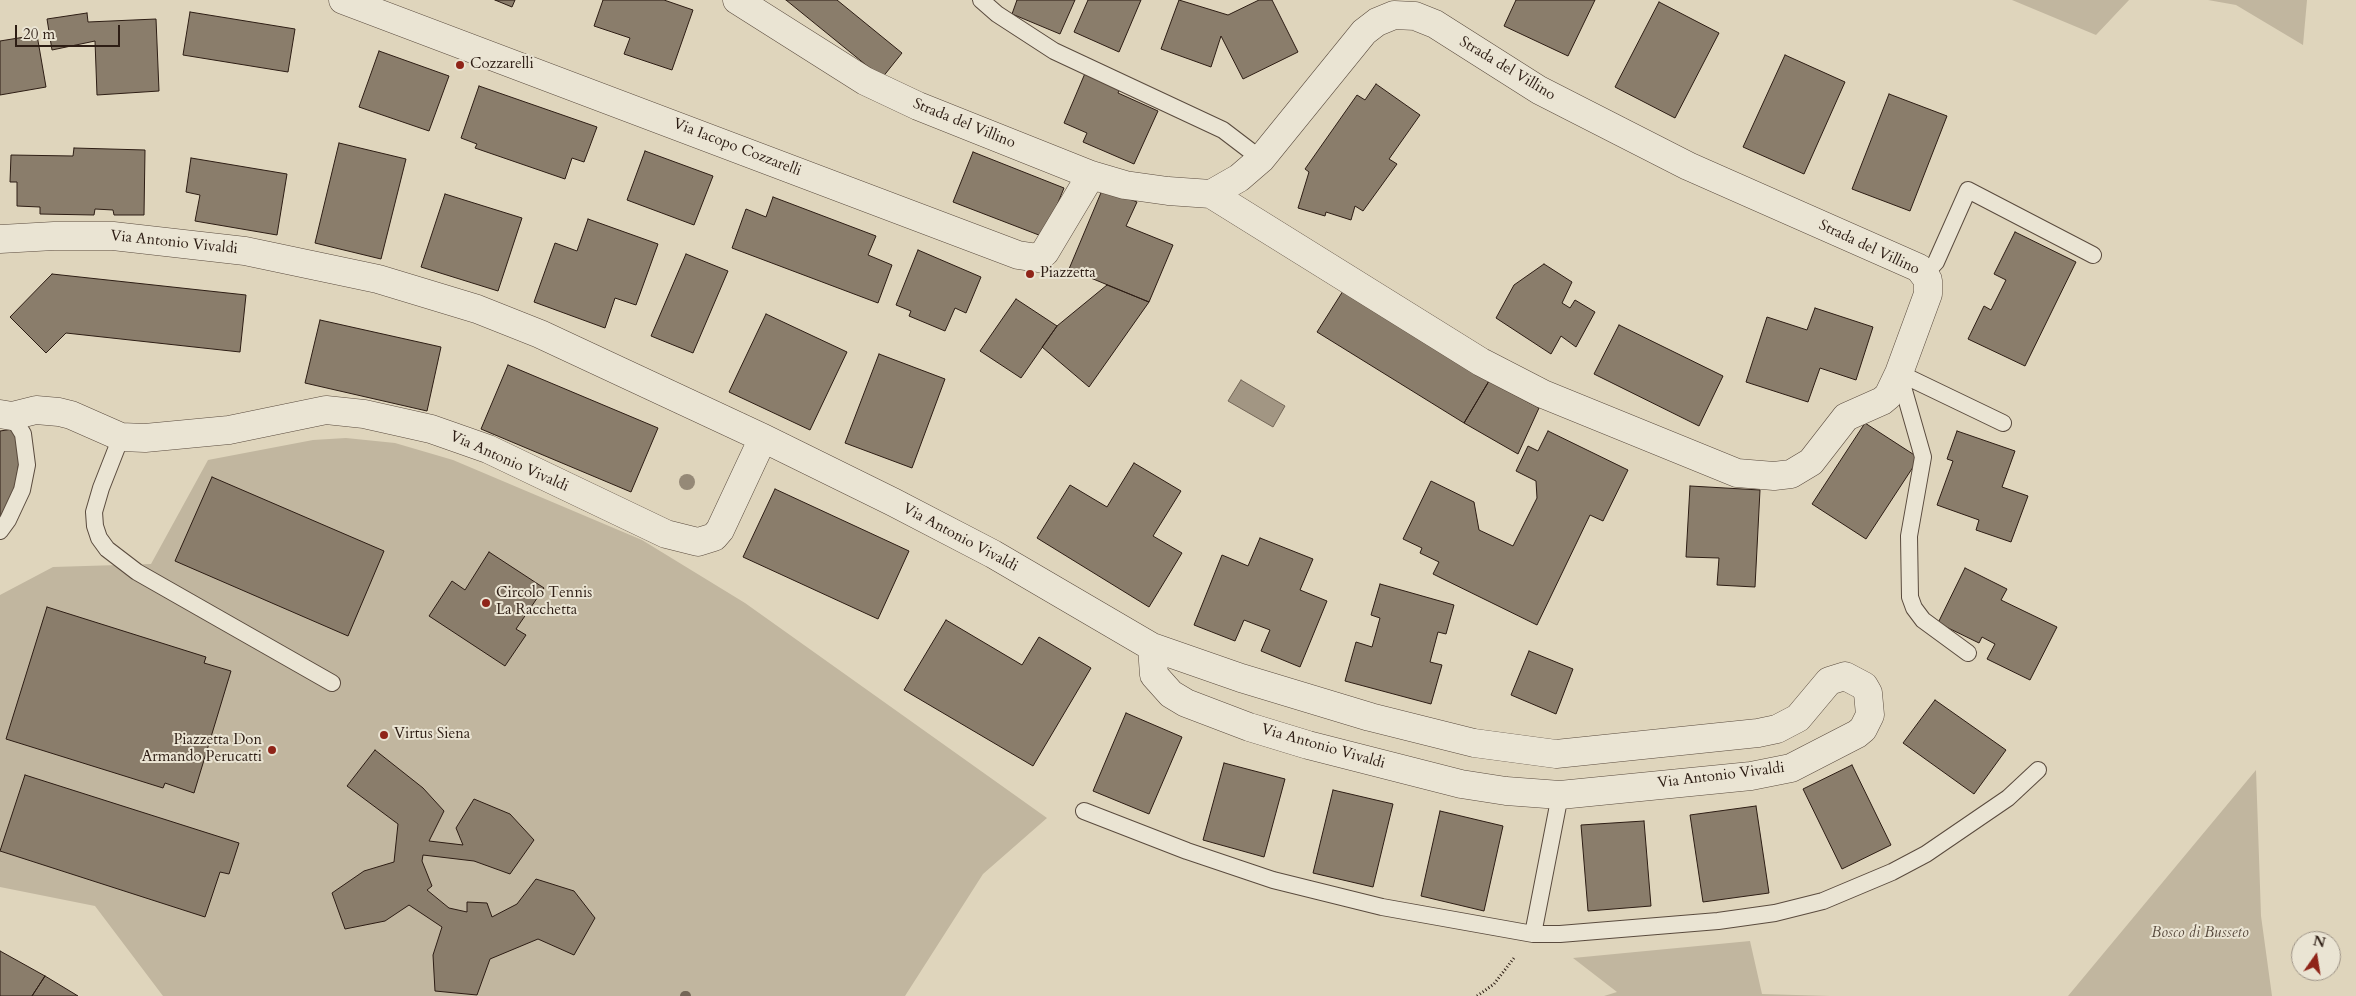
<!DOCTYPE html>
<style>
body{margin:0}
#map{position:relative;width:2356px;height:996px;overflow:hidden;background:#dfd5bc;font-family:Cardo,serif}
canvas{display:block}
.north{position:absolute;left:2291px;top:931px;width:50px;height:50px;box-sizing:border-box;background:#eae4d3;border:1px solid #9e9487;border-radius:50%;rotate:13deg;font-size:14px;font-weight:700;line-height:20px;text-align:center;color:#2d1d14}
.north::after{content:'';display:block;margin:auto;width:18px;height:22px;background:#8f2418;clip-path:polygon(50% 0,100% 100%,50% 72%,0 100%)}
.scale{position:absolute;left:15px;top:25px;width:105px;height:22px;box-sizing:border-box;border:2px solid #2d1d14;border-top:0;padding-left:6px;font-size:15px;line-height:18px;white-space:nowrap;color:#2d1d14;-webkit-text-stroke:4px #eae4d3;paint-order:stroke}
</style>
<div id="map">
<canvas width="2356" height="996"></canvas>
<div class="north">N</div>
<div class="scale">20 m</div>
</div>
<script>
const ctx = document.querySelector('canvas').getContext('2d');
ctx.lineJoin = 'round';
function fillPath(path, color) {
  ctx.fillStyle = color;
  ctx.fill(path, 'evenodd');
}
function toPath(rows) {
  const path = new Path2D();
  for (const r of rows) {
    path.moveTo(r[0], r[1]);
    for (let i = 2; i < r.length; i += 2) path.lineTo(r[i], r[i + 1]);
  }
  return path;
}
function stroke(path, color, width, dash) {
  ctx.strokeStyle = color;
  ctx.lineWidth = width;
  ctx.lineCap = dash ? 'butt' : 'round';
  ctx.setLineDash(dash || []);
  ctx.stroke(path);
}
function write(font, color, halo, rows, align = 'center') {
  ctx.font = font + ' Cardo,serif';
  ctx.lineWidth = 4;
  ctx.setLineDash([]);
  ctx.textBaseline = 'middle';
  ctx.strokeStyle = halo;
  ctx.fillStyle = color;
  for (const [text, x, y, turn = 0] of rows) {
    ctx.save();
    ctx.translate(x, y);
    ctx.rotate((+turn || 0) * Math.PI / 180);
    ctx.textAlign = isNaN(turn) ? turn : align;
    if (halo) ctx.strokeText(text, 0, 0);
    ctx.fillText(text, 0, 0);
    ctx.restore();
  }
}
const green = toPath([
 [2012,0,2129,0,2096,35],
 [2208,0,2307,0,2303,45,2236,5],
 [346,438,395,443,453,460,642,540,745,603,1047,818,983,874,905,996,163,996,95,906,0,887,0,595,53,567,151,564,208,460,313,440],
 [2256,770,2261,916,2272,996,2068,996],
 [1750,941,1762,994,1830,996,1604,996,1617,992,1573,958]
]);
const water = toPath([
 [1241,380,1285,406,1273,427,1228,401,1241,380]
]);
const stream = toPath([
 [685,996,686,996]
]);
const building = toPath([
 [495,0,515,0,512,7,495,0],
 [603,0,664,0,693,10,672,70,624,54,630,38,594,26,603,0],
 [786,0,837,0,902,53,882,78,786,0],
 [1017,0,1075,0,1060,34,1012,14,1017,0],
 [1088,0,1141,0,1119,52,1074,32,1088,0],
 [1179,0,1228,15,1259,0,1272,0,1298,52,1243,79,1221,36,1211,67,1161,49,1179,0],
 [1516,0,1595,0,1568,56,1504,26,1516,0],
 [1659,2,1719,33,1675,118,1615,87,1659,2],
 [190,12,295,29,288,72,183,55,190,12],
 [87,13,88,22,156,19,159,91,97,95,95,41,52,50,47,19,87,13],
 [37,35,46,87,0,95,0,41,37,35],
 [379,51,449,76,429,131,359,107,379,51],
 [1785,55,1845,82,1804,174,1743,147,1785,55],
 [1086,71,1121,86,1118,93,1158,111,1134,164,1083,142,1087,133,1064,123,1086,71],
 [1376,84,1420,115,1389,159,1397,164,1363,211,1355,206,1351,220,1326,212,1325,216,1298,208,1309,172,1305,169,1357,95,1365,100,1376,84],
 [479,86,597,127,584,162,572,158,565,179,475,148,477,144,461,138,479,86],
 [1889,94,1947,116,1910,211,1852,189,1889,94],
 [339,143,406,159,381,259,315,243,339,143],
 [74,148,145,150,144,215,114,215,113,210,95,209,94,215,40,214,40,207,17,206,17,182,10,182,11,155,73,156,74,148],
 [645,151,713,176,694,225,627,200,645,151],
 [973,152,1064,188,1044,237,953,202,973,152],
 [191,158,287,174,277,235,195,221,200,195,186,192,191,158],
 [1103,188,1137,202,1126,226,1173,245,1149,302,1069,269,1103,188],
 [445,194,522,218,498,291,421,267,445,194],
 [773,197,876,236,868,255,892,265,878,303,732,248,746,209,766,217,773,197],
 [588,219,658,244,636,305,615,298,605,328,534,302,555,243,577,251,588,219],
 [2015,232,2076,262,2025,366,1968,339,1984,306,1991,310,2006,280,1994,274,2015,232],
 [918,250,981,277,966,313,955,308,945,331,909,316,911,311,896,305,918,250],
 [686,254,728,271,693,353,651,336,686,254],
 [1544,264,1572,282,1562,303,1570,308,1575,300,1595,312,1576,347,1561,336,1551,354,1496,318,1514,285,1544,264],
 [52,274,246,295,240,352,66,333,46,353,10,317,52,274],
 [1107,285,1149,302,1089,387,1042,347,1057,326,1107,285],
 [1343,291,1489,381,1464,423,1317,332,1343,291],
 [1016,299,1057,326,1021,378,980,351,1016,299],
 [1815,308,1873,327,1856,380,1820,368,1808,402,1746,382,1767,317,1807,330,1815,308],
 [766,314,847,352,810,430,729,392,766,314],
 [320,320,441,347,427,411,305,383,320,320],
 [1619,325,1723,376,1699,426,1594,374,1619,325],
 [879,354,945,379,912,468,845,443,879,354],
 [508,365,658,428,631,492,481,429,508,365],
 [1489,381,1539,408,1518,454,1464,423,1489,381],
 [1865,423,1919,458,1866,539,1812,504,1865,423],
 [13,429,22,443,16,481,10,504,0,521,0,431,13,429],
 [1548,431,1628,470,1603,521,1590,515,1537,625,1433,574,1439,562,1420,553,1422,548,1403,539,1431,481,1474,502,1479,530,1513,546,1537,498,1536,481,1516,471,1528,446,1538,451,1548,431],
 [1957,431,2015,451,2002,487,2028,496,2011,542,1976,530,1979,520,1937,505,1953,461,1947,459,1957,431],
 [1134,463,1181,491,1153,536,1182,553,1149,607,1037,538,1070,485,1107,507,1134,463],
 [212,477,384,551,348,636,175,561,212,477],
 [1690,486,1760,490,1755,587,1717,585,1719,558,1686,557,1690,486],
 [775,489,909,551,878,619,743,557,775,489],
 [1260,538,1313,559,1300,590,1327,601,1300,667,1261,651,1270,630,1244,620,1235,641,1194,625,1222,555,1248,566,1260,538],
 [489,552,544,588,516,629,526,635,505,666,429,616,452,581,465,590,489,552],
 [1965,568,2007,589,2001,600,2057,627,2030,680,1987,659,1995,644,1982,637,1979,643,1938,623,1965,568],
 [1380,584,1454,605,1446,634,1438,632,1430,662,1442,665,1431,704,1345,681,1356,642,1372,647,1380,618,1371,615,1380,584],
 [47,607,206,657,204,663,231,671,194,793,165,783,163,788,6,739,47,607],
 [946,620,1022,665,1039,637,1091,668,1033,766,904,690,946,620],
 [1529,651,1573,669,1556,714,1511,695,1529,651],
 [1935,700,2006,750,1974,794,1903,743,1935,700],
 [1126,713,1182,737,1149,814,1093,791,1126,713],
 [375,750,423,788,444,811,429,841,463,845,456,828,474,799,510,814,534,840,510,874,474,861,423,855,422,861,432,886,427,890,449,908,467,912,467,902,487,903,492,917,517,904,536,879,574,891,595,918,574,955,538,939,490,959,477,995,435,991,433,955,442,927,409,905,385,921,345,929,332,893,364,871,394,862,398,824,347,786,375,750],
 [1224,763,1285,779,1264,857,1203,840,1224,763],
 [1852,765,1891,845,1842,869,1803,789,1852,765],
 [25,775,239,843,229,874,220,872,205,917,0,851,25,775],
 [1333,790,1393,804,1373,887,1313,873,1333,790],
 [1756,806,1769,893,1703,902,1690,815,1756,806],
 [1440,811,1503,826,1484,911,1421,896,1440,811],
 [1644,821,1651,906,1588,911,1581,825,1644,821],
 [0,951,45,976,32,996,0,996,0,951],
 [45,976,78,996,32,996,45,976]
]);
const path = toPath([
 [1477,996,1494,984,1514,958]
]);
const service = toPath([
 [981,0,997,14,1054,51,1223,130,1261,159],
 [1925,274,1936,262,1968,190,2093,255],
 [1899,373,1923,457,1909,536,1910,597,1914,608,1923,620,1968,653],
 [1899,373,2003,423],
 [121,437,101,488,94,512,95,526,99,538,107,549,137,572,332,683],
 [0,531,8,520,22,490,27,465,23,434,12,416],
 [1084,811,1187,851,1273,880,1382,907,1533,934,1560,795],
 [1533,934,1560,934,1718,921,1775,913,1823,901,1892,872,1926,854,2008,798,2038,770]
]);
const minor = toPath([
 [343,0,1018,255,1038,258,1045,252,1091,175],
 [737,0,865,81,918,106,1091,175,1125,185,1168,191,1211,194,1481,362,1543,394,1737,473,1774,476,1791,474,1811,462,1846,417,1882,401,1888,396,1899,373,1928,294,1928,280,1919,268,1688,166,1539,90,1435,24,1415,16,1394,15,1377,22,1364,32,1261,159,1239,178,1211,194],
 [0,239,54,236,113,236,245,251,378,279,477,309,540,334,763,438,893,502,993,554,1152,647,1241,678,1370,717,1474,743,1556,754,1758,733,1777,729,1798,718,1829,681,1845,676,1864,686,1868,693,1870,715,1863,729,1857,734,1791,768,1751,776,1560,795,1506,791,1461,784,1308,745,1249,727,1186,703,1171,694,1154,675,1152,647],
 [0,414,12,416,36,410,59,412,71,415,121,437,145,438,229,430,326,410,364,414,431,429,488,449,666,534,698,542,714,537,720,530,763,438]
]);
const trees = [
 [687,482]
];
const markers = [
 [460,65,5,"#8f2418"],
 [1030,274,5,"#8f2418"],
 [486,603,5,"#8f2418"],
 [384,735,5,"#8f2418"],
 [272,750,5,"#8f2418"]
];
const poiNames = [
 ["Cozzarelli",470,65],
 ["Piazzetta",1040,274],
 ["Circolo Tennis",496,594],
 ["La Racchetta",496,611],
 ["Virtus Siena",394,735],
 ["Piazzetta Don",262,741,"right"],
 ["Armando Perucatti",262,758,"right"]
];
const streetNames = [
 ["Strada del Villino",1507,69,31],
 ["Strada del Villino",964,124,22],
 ["Via Iacopo Cozzarelli",737,148,21],
 ["Via Antonio Vivaldi",174,243,6],
 ["Strada del Villino",1869,248,25],
 ["Via Antonio Vivaldi",509,462,24],
 ["Via Antonio Vivaldi",960,538,28],
 ["Via Antonio Vivaldi",1323,747,16],
 ["Via Antonio Vivaldi",1721,776,-7]
];
const parkNames = [
 ["Bosco di Busseto",2200,934]
];
fillPath(green, '#c1b69f');
fillPath(water, '#a29683');
stroke(water, '#736657', 1);
stroke(stream, '#736657', 10);
fillPath(building, '#8a7d6b');
stroke(building, '#2d1d14', 1);
stroke(service, '#5a4b3e', 18);
stroke(minor, '#5a4b3e', 29);
stroke(path, '#2d1d14', 3, [1, 2.5]);
stroke(service, '#eae4d3', 16);
stroke(minor, '#eae4d3', 28);
ctx.fillStyle = '#958977';
for (const [x, y] of trees) {
  ctx.beginPath();
  ctx.arc(x, y, 8, 0, 2 * Math.PI);
  ctx.fill();
}
for (const [x, y, r, color] of markers) {
  const dot = new Path2D();
  dot.arc(x, y, r, 0, 2 * Math.PI);
  ctx.fillStyle = color;
  ctx.fill(dot);
  stroke(dot, '#eae4d3', 2);
}
write('15px', '#2d1d14', '#eae4d3', poiNames, 'left');
write('15px', '#2d1d14', '#eae4d3', streetNames);
write('italic 15px', '#594b3e', '#eae4d3', parkNames);
</script>
